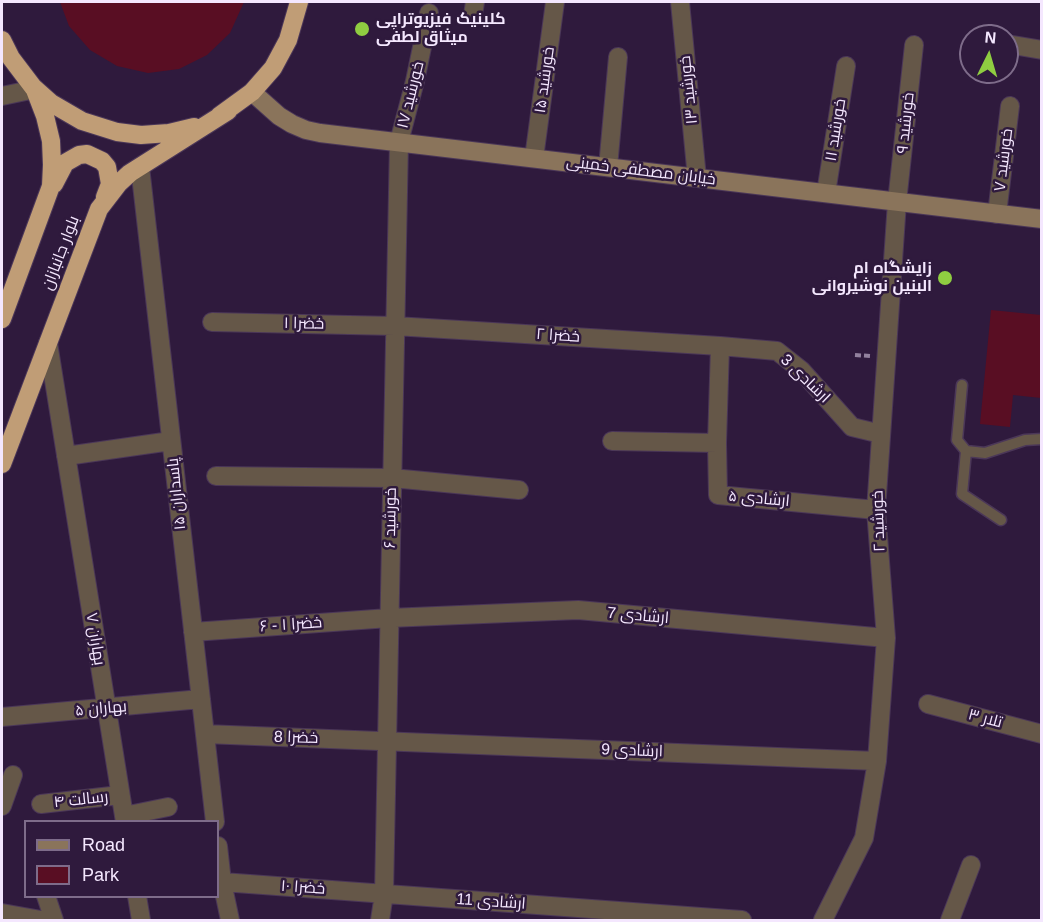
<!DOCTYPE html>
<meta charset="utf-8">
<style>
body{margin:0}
#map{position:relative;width:1043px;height:922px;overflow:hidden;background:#2f1a3d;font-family:Helvetica,sans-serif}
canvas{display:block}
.frame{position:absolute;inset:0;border:3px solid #f4e7fe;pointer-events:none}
.legend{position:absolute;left:24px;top:820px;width:195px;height:78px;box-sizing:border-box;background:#2f1a3d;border:2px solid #7e6c8a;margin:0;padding:8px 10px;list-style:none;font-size:18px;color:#f4e7fe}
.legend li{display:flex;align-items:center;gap:12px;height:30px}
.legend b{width:30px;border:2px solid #7e6c8a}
.north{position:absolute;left:959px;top:24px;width:60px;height:60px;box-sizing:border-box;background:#2f1a3d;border:2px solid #7e6c8a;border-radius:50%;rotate:5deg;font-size:16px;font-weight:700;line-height:24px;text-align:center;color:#f4e7fe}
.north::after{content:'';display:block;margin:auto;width:21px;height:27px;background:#8fcd41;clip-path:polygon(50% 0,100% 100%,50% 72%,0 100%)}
</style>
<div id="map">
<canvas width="1043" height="922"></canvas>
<div class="frame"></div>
<ul class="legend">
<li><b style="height:8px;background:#8a745b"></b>Road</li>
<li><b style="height:16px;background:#590e23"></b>Park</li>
</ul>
<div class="north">N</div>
</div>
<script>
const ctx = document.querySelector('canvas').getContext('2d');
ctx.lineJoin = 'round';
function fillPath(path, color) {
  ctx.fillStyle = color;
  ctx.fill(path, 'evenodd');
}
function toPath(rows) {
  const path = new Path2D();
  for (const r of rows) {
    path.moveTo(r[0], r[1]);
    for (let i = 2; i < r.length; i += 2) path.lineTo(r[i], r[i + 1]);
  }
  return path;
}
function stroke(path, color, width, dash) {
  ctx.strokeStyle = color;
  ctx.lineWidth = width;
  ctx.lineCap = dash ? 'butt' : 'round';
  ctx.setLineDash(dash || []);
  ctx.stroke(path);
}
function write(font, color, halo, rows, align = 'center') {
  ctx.font = font + ' Helvetica,Cairo,sans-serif';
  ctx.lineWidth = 5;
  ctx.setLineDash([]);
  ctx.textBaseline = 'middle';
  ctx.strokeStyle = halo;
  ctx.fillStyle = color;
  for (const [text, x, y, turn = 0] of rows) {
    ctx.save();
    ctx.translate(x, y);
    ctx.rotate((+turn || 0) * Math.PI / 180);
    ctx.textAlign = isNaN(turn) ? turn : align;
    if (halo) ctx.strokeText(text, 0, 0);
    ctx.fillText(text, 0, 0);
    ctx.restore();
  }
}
const green = toPath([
 [60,2,244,2,230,33,207,55,179,69,148,73,117,66,90,50,69,26],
 [991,310,1041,315,1041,398,1013,395,1010,427,980,424]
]);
const path = toPath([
 [855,355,870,356]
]);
const lane = toPath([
 [962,385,957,440,966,451,985,453,1025,440,1042,439],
 [966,451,962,494,1001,520]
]);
const street = toPath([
 [680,2,697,178],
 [473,15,475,2],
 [1007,44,1042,50],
 [2,96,35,89],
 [534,158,555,2],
 [140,167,215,822],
 [608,167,618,57],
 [826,193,846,66],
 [997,214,1010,106],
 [212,322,395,326,720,346,777,351,801,370,852,427,881,434],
 [48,343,125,822],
 [720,346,717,443,718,495,876,510],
 [612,441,717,443],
 [66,456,171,441],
 [216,476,392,478,519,490],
 [193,632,389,618,578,610,886,638],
 [928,704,1042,734],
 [2,717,201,699],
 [205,734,877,761],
 [41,804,120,795],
 [2,806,13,775],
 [124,816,168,807],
 [218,846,222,882,230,920],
 [222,882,742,920],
 [46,896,54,920],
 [137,896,141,920],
 [2,913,41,920],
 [380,920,384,894,399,142,415,81,429,13],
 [823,920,864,838,877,761,886,638,876,510,897,202,914,45],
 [950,920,971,865]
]);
const secondary = toPath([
 [252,92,279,116,292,124,306,130,320,133,1042,219]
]);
const highway = toPath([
 [2,40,11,58,33,87,51,103,82,121,117,132,141,135,169,133,194,127],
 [219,116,252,92,273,68,288,40,299,2],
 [54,184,65,163,79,155,87,154,102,161,107,167,110,184,105,197],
 [2,319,51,186,52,165,51,141,45,116,35,90],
 [2,464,99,209,119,183,130,173,228,111]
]);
const markers = [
 [362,29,8,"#8fcd41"],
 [945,278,8,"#8fcd41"]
];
const poiNames = [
 ["کلینیک فیزیوتراپی",376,20],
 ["میثاق لطفی",376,38],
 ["زایشگاه ام",932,269,"right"],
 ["البنین نوشیروانی",932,287,"right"]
];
const streetNames = [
 ["خورشید ۱۵",545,80,-82],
 ["خورشید ۱۳",689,90,-96],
 ["خورشید ۱۷",411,95,-76],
 ["خورشید ۹",906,123,-84],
 ["خورشید ۱۱",836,130,-81],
 ["خورشید ۷",1004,160,-83],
 ["خیابان مصطفی خمینی",641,171,7],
 ["بلوار جانبازان",61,253,-69],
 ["خضرا ۱",304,324,1],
 ["خضرا ۲",558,336,4],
 ["ارشادی 3",805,379,44],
 ["پاسداران ۱۵",177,494,-96],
 ["ارشادی ۵",759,499,5],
 ["خورشید ۶",391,518,-89],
 ["خورشید ۲",879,521,-92],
 ["ارشادی 7",638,616,5],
 ["خضرا ۱ - ۶",291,625,-4],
 ["بهاران ۷",95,639,81],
 ["بهاران ۵",101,709,-5],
 ["تلار ۳",985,719,15],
 ["خضرا 8",296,738,2],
 ["ارشادی 9",632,751,2],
 ["رسالت ۴",81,800,-6],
 ["خضرا ۱۰",303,888,4],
 ["ارشادی 11",491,902,4]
];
fillPath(green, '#590e23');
stroke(lane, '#4b3758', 13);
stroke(street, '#4b3758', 20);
stroke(secondary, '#4b3758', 20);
stroke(highway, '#4b3758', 20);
stroke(path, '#92819e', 4, [6, 3]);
stroke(lane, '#655748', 10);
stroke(street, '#655748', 18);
stroke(secondary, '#8a745b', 18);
stroke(highway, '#c09d76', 18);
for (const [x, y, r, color] of markers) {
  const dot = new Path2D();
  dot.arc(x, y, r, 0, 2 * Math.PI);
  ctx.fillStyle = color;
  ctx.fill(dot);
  stroke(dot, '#2f1a3d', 2);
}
write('bold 16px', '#f4e7fe', '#2f1a3d', poiNames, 'left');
write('16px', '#f4e7fe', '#2f1a3d', streetNames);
</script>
